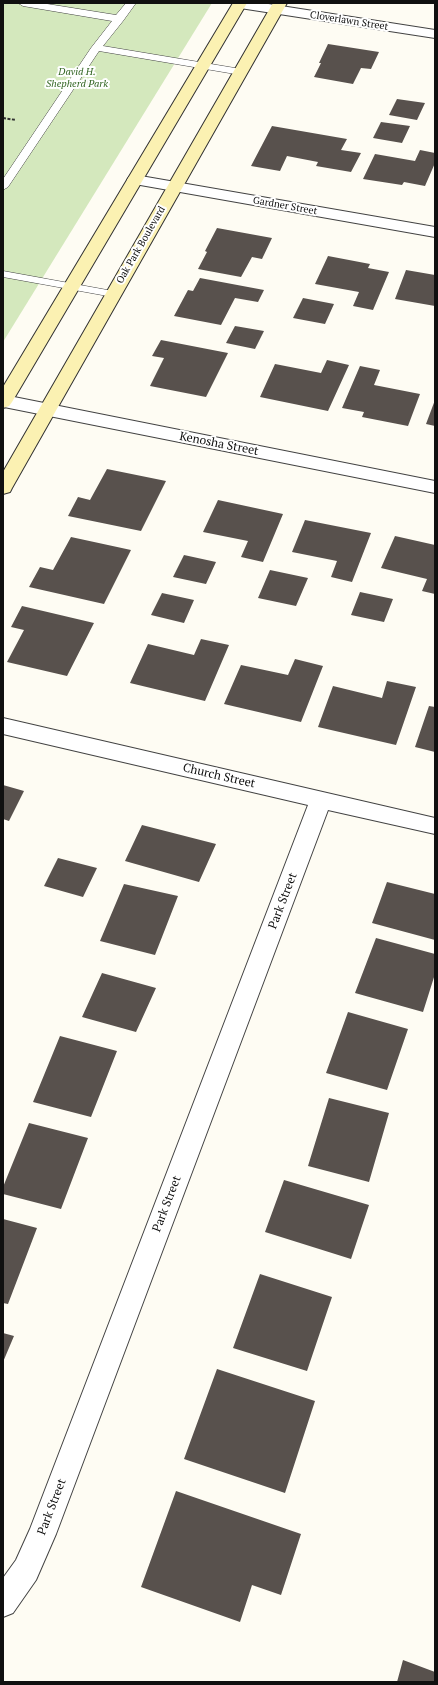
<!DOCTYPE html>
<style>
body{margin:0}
#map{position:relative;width:438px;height:1685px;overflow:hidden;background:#fefcf3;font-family:"PT Serif",serif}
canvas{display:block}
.frame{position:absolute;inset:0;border:4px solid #101010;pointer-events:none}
</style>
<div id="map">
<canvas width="438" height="1685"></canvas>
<div class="frame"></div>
</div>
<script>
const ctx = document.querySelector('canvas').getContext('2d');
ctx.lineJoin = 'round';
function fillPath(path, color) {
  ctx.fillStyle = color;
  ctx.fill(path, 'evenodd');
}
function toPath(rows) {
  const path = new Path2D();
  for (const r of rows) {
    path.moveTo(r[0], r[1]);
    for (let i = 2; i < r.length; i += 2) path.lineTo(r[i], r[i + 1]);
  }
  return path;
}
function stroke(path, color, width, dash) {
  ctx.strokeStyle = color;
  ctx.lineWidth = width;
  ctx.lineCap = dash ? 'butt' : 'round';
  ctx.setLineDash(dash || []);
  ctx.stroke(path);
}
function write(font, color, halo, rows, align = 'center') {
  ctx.font = font + ' "PT Serif",serif';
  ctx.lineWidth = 4;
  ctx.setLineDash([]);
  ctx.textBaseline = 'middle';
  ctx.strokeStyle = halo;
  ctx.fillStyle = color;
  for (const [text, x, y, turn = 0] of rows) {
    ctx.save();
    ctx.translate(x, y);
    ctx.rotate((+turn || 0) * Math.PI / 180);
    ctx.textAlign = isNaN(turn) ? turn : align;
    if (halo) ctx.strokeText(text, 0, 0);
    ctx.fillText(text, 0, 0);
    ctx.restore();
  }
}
const green = toPath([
 [3,3,212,3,3,342]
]);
const building = toPath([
 [328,44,379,52,371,69,361,68,353,84,314,77,321,63,319,63],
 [397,99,425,103,417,120,389,115],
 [381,122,410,126,402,143,373,138],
 [272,126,347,139,341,150,361,153,351,172,316,166,318,162,287,156,280,171,251,166],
 [420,150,435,153,435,163,425,186,404,182,402,185,363,179,375,154,415,161],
 [217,228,272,238,262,259,252,257,241,277,198,269,207,252,205,251],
 [328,256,370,264,368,268,389,272,373,310,353,306,359,292,315,284],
 [406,270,435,275,435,306,395,299],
 [200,278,264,290,258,302,235,298,221,325,174,316,188,290,193,291],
 [303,298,334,304,325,324,293,318],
 [235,326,264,331,255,349,226,343],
 [161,340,228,353,206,397,150,386,164,358,152,356],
 [327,360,349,365,328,411,260,397,275,364,321,373],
 [360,366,380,370,374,385,420,394,408,426,362,417,364,412,342,408],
 [435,400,435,426,426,424],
 [107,469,166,481,141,531,68,516,78,497,90,500],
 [218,500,283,514,263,562,241,557,248,541,203,532],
 [305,520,371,533,352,582,331,577,337,561,292,552],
 [395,536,435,545,435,594,422,591,427,579,381,568],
 [71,537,131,550,104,604,29,587,40,567,53,570],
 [184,555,216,562,206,584,173,577],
 [270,570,308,578,296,606,258,598],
 [360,592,393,599,384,622,351,615],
 [162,593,194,600,184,623,151,615],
 [22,606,94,623,67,676,7,662,24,630,11,627],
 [201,639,229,645,205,701,130,683,148,644,194,655],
 [295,659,323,666,301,722,224,704,241,665,288,675],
 [387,681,416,687,396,745,318,727,333,686,382,698],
 [429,706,435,707,435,752,415,747],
 [3,785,24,791,9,821,3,819],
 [142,825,216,844,199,882,125,861],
 [58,858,97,868,83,897,44,886],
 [387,882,435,894,435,940,372,923],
 [124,884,178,896,155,955,100,941],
 [376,938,435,954,435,974,423,1012,355,993],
 [102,973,156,988,136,1032,82,1017],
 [348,1012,408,1029,387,1090,326,1073],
 [60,1036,117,1051,91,1117,33,1102],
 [329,1098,389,1113,369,1182,308,1166],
 [29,1123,88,1138,61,1209,3,1194,3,1187],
 [284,1180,369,1205,351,1259,265,1232],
 [3,1219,37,1228,8,1304,3,1303],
 [260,1274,332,1297,307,1371,233,1348],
 [3,1333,14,1336,3,1362],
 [217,1369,315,1401,285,1493,184,1459],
 [176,1491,301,1534,281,1595,252,1585,240,1622,141,1587],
 [403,1660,435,1672,435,1682,397,1682]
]);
const path = toPath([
 [3,118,16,120]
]);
const lane = toPath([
 [18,3,41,3,116,15,126,3,136,3,123,21,103,46,241,69,246,72,241,75,99,51,8,187,3,190,3,179,91,48,112,21,23,6,18,3],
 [3,271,113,291,117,292,119,294,117,296,113,297,3,277,3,271]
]);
const street = toPath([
 [234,3,262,3,435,30,435,38,240,8,235,7,234,3],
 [135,175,435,227,435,237,129,183,127,180,129,177,135,175],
 [4,395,435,481,435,493,4,407,4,395],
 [3,718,435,818,435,834,328,810,56,1534,36,1580,13,1613,3,1617,3,1578,16,1560,30,1529,308,805,3,734,3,718]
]);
const secondary = toPath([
 [233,3,247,3,12,402,9,406,3,408,3,387,233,3],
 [273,3,287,3,12,488,10,492,3,494,3,472,273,3]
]);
const farStreetnames = [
 ["Cloverlawn Street",349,21,9],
 ["Gardner Street",285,206,10],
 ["Oak Park Boulevard",141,245,-60]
];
const farParknames = [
 ["David H.",77,72],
 ["Shepherd Park",77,84]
];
const streetNames = [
 ["Kenosha Street",219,444,11],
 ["Church Street",219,776,13],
 ["Park Street",283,901,-69],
 ["Park Street",167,1204,-69],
 ["Park Street",52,1507,-69]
];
fillPath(green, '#d4e8bd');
fillPath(building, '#58514d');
stroke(lane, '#434343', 1);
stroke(street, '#434343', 2);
stroke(secondary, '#323232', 2);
stroke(path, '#323232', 2, [3, 1.5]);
fillPath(lane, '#fff');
fillPath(street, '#fff');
fillPath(secondary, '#fbf1b2');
write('10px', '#101010', '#fff', farStreetnames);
write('italic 10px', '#326522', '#fff', farParknames);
write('12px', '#101010', '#fff', streetNames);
</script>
